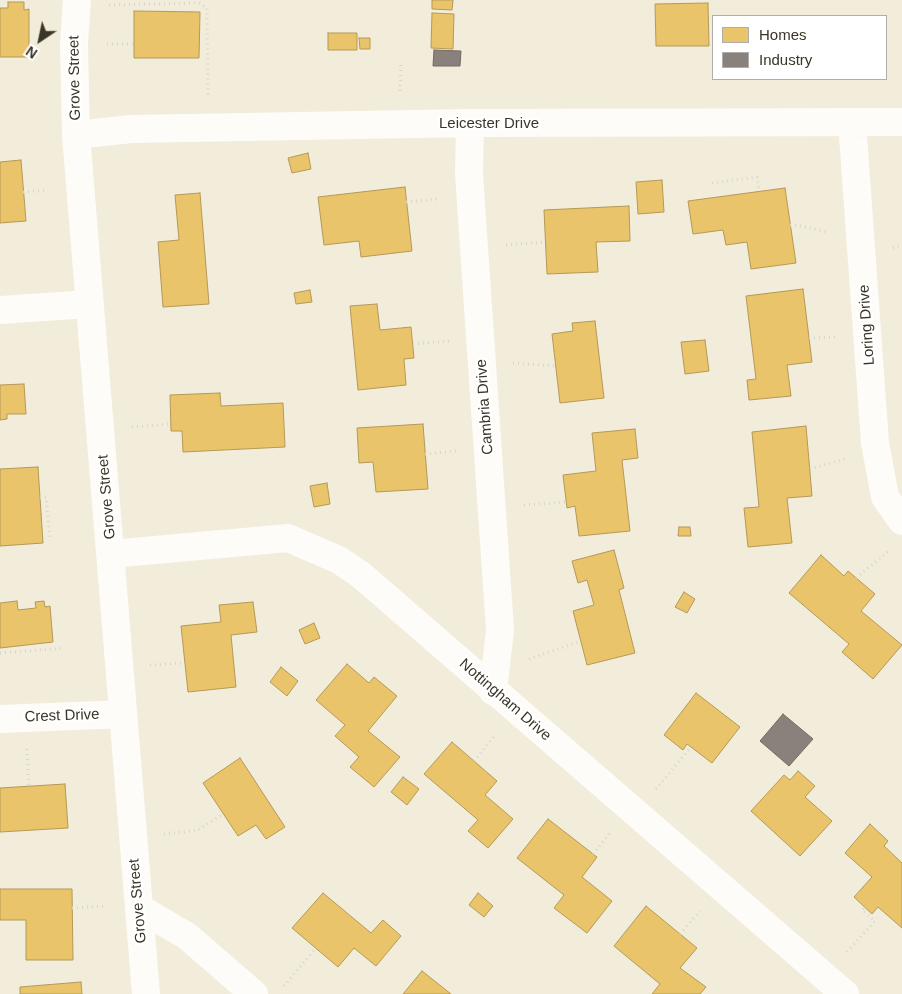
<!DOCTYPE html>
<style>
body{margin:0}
#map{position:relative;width:902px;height:994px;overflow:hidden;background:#f2ecda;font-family:Helvetica,sans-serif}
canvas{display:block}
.legend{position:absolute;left:712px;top:15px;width:175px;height:65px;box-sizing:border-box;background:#fff;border:1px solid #b0aea9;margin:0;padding:6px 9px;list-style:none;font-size:15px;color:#3a3527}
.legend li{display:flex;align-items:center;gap:10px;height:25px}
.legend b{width:25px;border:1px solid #b0aea9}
.north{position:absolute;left:15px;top:15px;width:50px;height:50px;-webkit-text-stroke:4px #fff;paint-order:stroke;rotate:214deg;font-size:14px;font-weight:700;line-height:20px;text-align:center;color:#3a3527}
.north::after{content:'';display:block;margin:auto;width:18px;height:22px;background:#3a3527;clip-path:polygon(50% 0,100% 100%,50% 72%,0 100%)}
</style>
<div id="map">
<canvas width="902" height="994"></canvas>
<ul class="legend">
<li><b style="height:14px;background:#e9c46a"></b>Homes</li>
<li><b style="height:14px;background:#8a817c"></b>Industry</li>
</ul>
<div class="north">N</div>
</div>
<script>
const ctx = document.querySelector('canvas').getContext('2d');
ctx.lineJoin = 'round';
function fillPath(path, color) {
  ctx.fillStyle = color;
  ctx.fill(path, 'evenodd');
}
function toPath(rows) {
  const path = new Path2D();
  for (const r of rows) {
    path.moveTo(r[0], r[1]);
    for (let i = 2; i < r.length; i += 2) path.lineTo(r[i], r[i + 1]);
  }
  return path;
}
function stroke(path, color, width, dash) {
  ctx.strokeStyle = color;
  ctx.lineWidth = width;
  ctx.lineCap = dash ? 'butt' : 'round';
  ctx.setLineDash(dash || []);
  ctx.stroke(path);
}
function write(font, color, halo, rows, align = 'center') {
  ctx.font = font + ' Helvetica,sans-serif';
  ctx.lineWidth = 5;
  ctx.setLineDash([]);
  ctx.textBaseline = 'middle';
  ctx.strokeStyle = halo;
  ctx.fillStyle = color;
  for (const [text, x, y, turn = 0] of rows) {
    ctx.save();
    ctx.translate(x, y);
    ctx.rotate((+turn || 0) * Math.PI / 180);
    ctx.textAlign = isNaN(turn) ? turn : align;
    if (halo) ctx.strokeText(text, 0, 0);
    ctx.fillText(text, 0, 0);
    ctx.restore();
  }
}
const homes = toPath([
 [432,0,453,0,452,10,432,9,432,0],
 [8,2,24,2,24,10,29,9,29,57,0,57,0,8,8,8,8,2],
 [708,3,709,46,656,46,655,4,708,3],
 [134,11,200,12,199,58,134,58,134,11],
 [432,13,454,14,453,49,431,48,432,13],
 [328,33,357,33,357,50,328,50,328,33],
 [359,38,370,38,370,49,360,49,359,38],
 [308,153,311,169,292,173,288,158,308,153],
 [21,160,26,221,0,223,0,162,21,160],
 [662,180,664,212,638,214,636,182,662,180],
 [405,187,412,251,361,257,359,241,324,245,318,197,405,187],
 [785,188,796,263,751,269,747,242,726,245,723,230,693,234,688,201,785,188],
 [200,193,209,304,163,307,158,242,179,240,175,195,200,193],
 [629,206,630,241,596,242,598,272,547,274,544,210,629,206],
 [803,289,812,362,787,365,791,396,749,400,747,380,756,379,746,296,803,289],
 [310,290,312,302,296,304,294,293,310,290],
 [377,304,380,330,411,327,414,358,404,359,406,385,358,390,350,306,377,304],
 [595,321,604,398,560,403,552,334,573,331,572,323,595,321],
 [705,340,709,371,685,374,681,342,705,340],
 [24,384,26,414,7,414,7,419,0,420,0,385,24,384],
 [220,393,221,406,283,403,285,447,183,452,182,431,171,431,170,395,220,393],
 [423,424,428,489,376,492,373,462,359,463,357,428,423,424],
 [806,426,812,496,787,498,792,543,748,547,744,508,759,507,752,432,806,426],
 [635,429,638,458,622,460,630,531,579,536,575,506,567,508,563,475,596,471,592,433,635,429],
 [38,467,43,543,0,546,0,469,38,467],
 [327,483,330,504,314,507,310,486,327,483],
 [679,527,690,527,691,536,678,536,679,527],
 [614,550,624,588,619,590,635,653,587,665,573,611,594,605,587,580,578,583,572,561,614,550],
 [821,555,844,576,848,571,875,594,861,611,902,645,873,679,842,652,849,644,789,593,821,555],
 [684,592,695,599,687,613,675,607,684,592],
 [17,601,18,610,36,608,35,602,44,601,45,607,50,606,53,642,0,648,0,603,17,601],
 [253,602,257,632,231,635,236,687,188,692,181,626,221,622,219,605,253,602],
 [314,623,320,638,305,644,299,630,314,623],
 [347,664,369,683,374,677,397,696,368,731,400,757,374,787,350,767,359,757,335,736,345,725,316,700,347,664],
 [281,667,298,681,287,696,270,682,281,667],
 [696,693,740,727,712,763,687,744,683,750,664,735,696,693],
 [452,742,497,781,485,795,513,819,488,848,468,831,478,820,424,774,452,742],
 [240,758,285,827,266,839,256,825,238,836,203,783,240,758],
 [798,771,815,786,805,797,832,821,800,856,751,811,784,775,790,780,798,771],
 [403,777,419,789,407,805,391,792,403,777],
 [65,784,68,828,0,832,0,788,65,784],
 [548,819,597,857,582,877,612,901,587,933,554,908,564,895,517,858,548,819],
 [870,824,888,841,884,846,902,863,902,928,878,907,872,914,854,897,872,877,845,853,870,824],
 [0,889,72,889,73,960,26,960,26,920,0,920,0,889],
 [323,893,371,933,383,920,401,936,376,966,354,948,338,967,292,928,323,893],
 [478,893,493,906,484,917,469,905,478,893],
 [646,906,697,948,680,968,706,987,700,994,652,994,660,984,614,946,646,906],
 [422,971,451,994,403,994,422,971],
 [81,982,82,994,20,994,20,987,81,982]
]);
const industry = toPath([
 [434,50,461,51,460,66,433,66,434,50],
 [783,714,813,739,789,766,760,741,783,714]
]);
const path = toPath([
 [109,5,199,3,207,8,208,95],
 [107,44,134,44],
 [400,91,401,62],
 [712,183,757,177,759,191],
 [23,192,47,190],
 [406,202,438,199],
 [790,225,802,226,827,232],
 [506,245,545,242],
 [893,248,902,245],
 [809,338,836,337],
 [413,344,450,341],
 [513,363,555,366],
 [132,427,171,424],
 [425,454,457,451],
 [810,469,845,459],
 [40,498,46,497,50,538],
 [524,505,566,502],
 [856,578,890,550],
 [0,653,65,648],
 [529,659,581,641],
 [150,665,185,663],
 [27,749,29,786],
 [474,761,496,734],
 [656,789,691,747],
 [164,834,198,830,223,814],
 [593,854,610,833],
 [72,908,106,906],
 [680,934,700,911],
 [847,952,875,921,862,910,865,907],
 [284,986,316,948]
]);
const street = toPath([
 [77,0,74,44,76,135,146,994],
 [852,122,875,443,885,497,902,521],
 [470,123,469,174,500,630,493,691],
 [76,135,131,129,470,123,902,122],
 [0,310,89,304],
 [111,554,288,538,339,560,361,575,845,994],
 [0,719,123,714],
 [139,908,187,936,254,994]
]);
const streetNames = [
 ["Grove Street",75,78,-91],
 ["Leicester Drive",489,124],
 ["Loring Drive",867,325,-94],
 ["Cambria Drive",485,407,-94],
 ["Grove Street",107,497,-95],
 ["Nottingham Drive",505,700,41],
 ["Crest Drive",62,716,-2],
 ["Grove Street",138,901,-95]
];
fillPath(homes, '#e9c46a');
stroke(homes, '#b49956', 1);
fillPath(industry, '#8a817c');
stroke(industry, '#726a62', 1);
stroke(path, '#d8d5d0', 3, [1, 4]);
stroke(street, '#fdfcf9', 28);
write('15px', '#3a3527', '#fff', streetNames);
</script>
